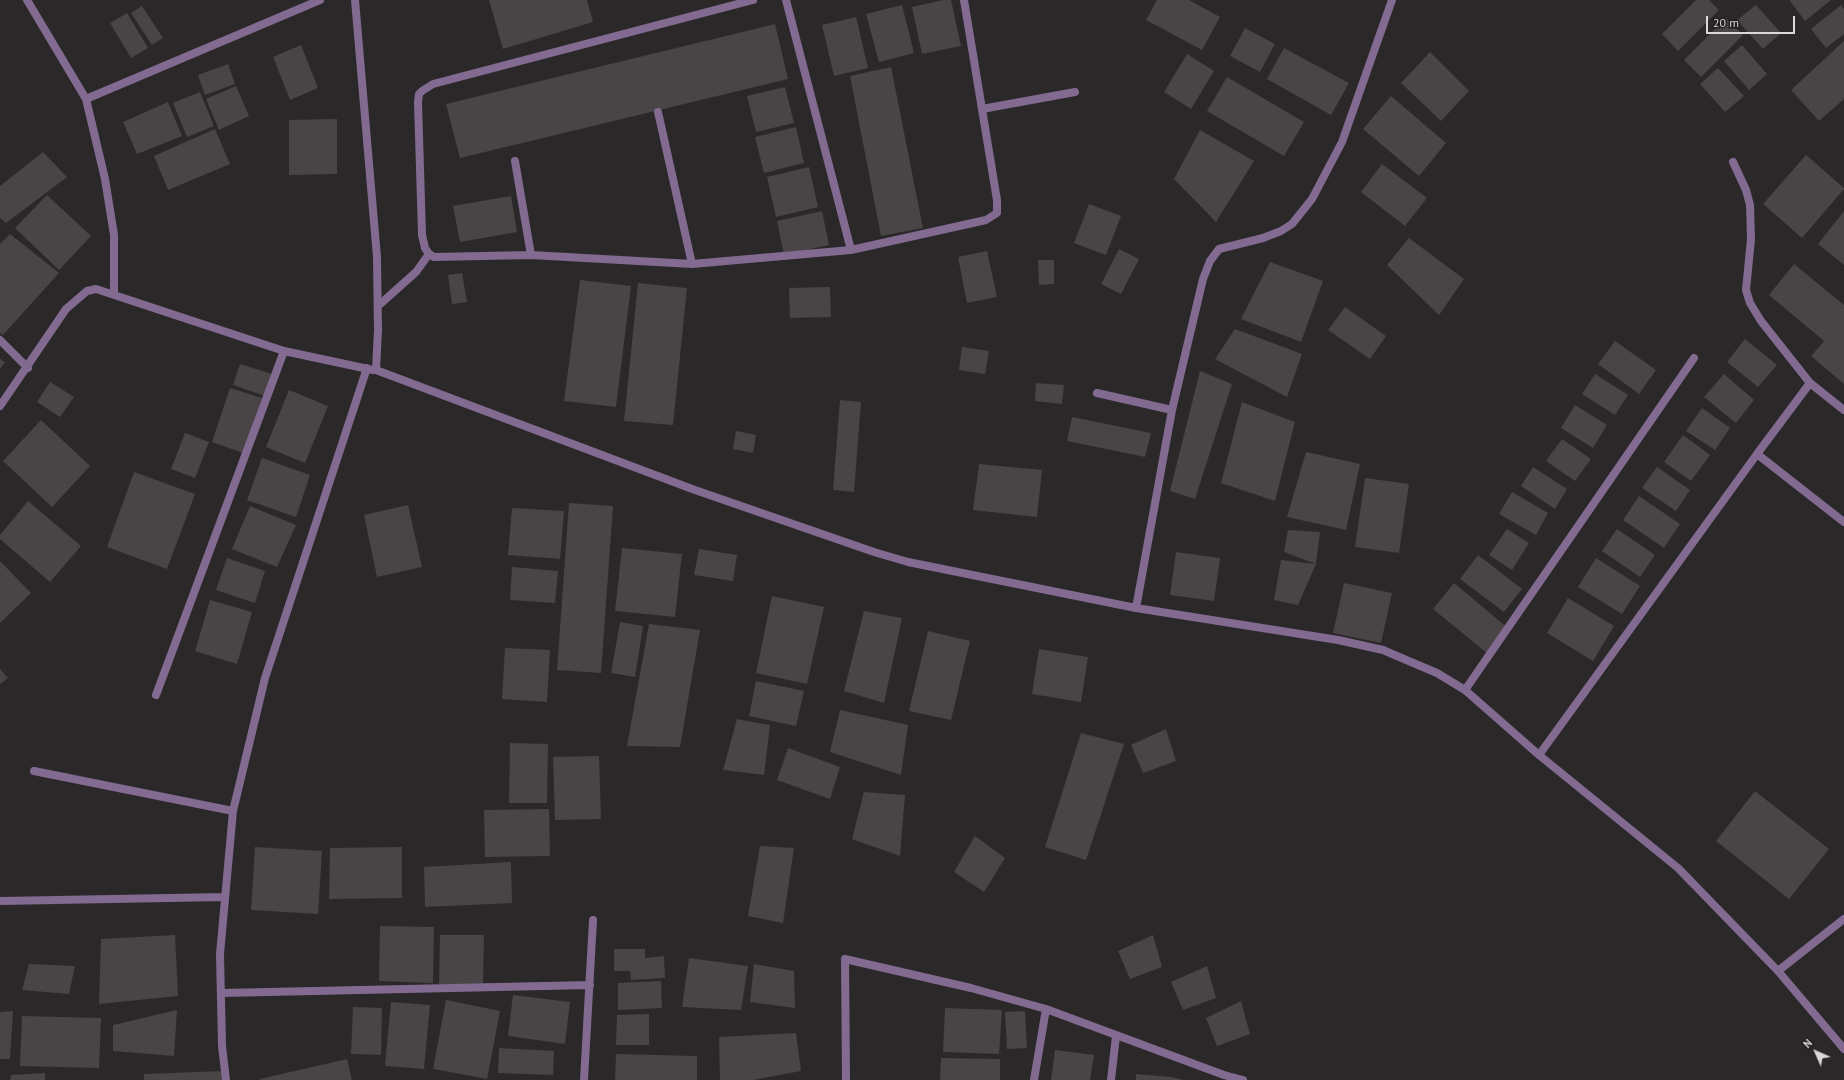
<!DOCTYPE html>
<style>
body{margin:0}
#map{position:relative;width:1844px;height:1080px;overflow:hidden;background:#2b282a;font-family:"PT Sans",sans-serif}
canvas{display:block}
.north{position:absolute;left:1796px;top:1032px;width:40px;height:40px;-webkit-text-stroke:3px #211e20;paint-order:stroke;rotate:315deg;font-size:11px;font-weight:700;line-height:16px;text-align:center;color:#dad8d9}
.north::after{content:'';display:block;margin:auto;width:14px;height:18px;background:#dad8d9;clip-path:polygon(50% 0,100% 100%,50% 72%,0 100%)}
.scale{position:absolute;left:1706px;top:16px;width:89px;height:18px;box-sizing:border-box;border:2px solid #dad8d9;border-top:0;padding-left:5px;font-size:12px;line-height:14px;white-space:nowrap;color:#dad8d9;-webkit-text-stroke:3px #211e20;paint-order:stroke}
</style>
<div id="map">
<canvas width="1844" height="1080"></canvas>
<div class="north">N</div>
<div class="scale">20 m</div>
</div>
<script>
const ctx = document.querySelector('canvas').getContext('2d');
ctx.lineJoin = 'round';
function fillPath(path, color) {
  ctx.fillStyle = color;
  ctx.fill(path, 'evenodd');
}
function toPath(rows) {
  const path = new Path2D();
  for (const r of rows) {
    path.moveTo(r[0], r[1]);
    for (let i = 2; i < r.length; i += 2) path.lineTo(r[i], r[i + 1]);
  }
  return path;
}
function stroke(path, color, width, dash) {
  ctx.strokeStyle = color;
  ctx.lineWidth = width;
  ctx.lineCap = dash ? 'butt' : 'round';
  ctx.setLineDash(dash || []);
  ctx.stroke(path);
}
const building = toPath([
 [489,0,587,0,593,22,503,49],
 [943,0,951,0,961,46,922,54,912,7],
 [1157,0,1189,0,1220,17,1202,50,1146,20],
 [1696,0,1709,0,1719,10,1678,51,1662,34],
 [1791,0,1831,0,1805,21,1790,1],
 [902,5,914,53,879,62,866,14],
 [1756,5,1781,33,1763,49,1737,20],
 [1841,5,1844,9,1844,34,1826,48,1811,29],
 [142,6,163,38,152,45,131,13],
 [127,13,148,48,131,58,110,23],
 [856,17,868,68,834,76,822,25],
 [1726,18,1743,35,1701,77,1684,60],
 [775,24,788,79,460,158,446,104],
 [1245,28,1275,44,1260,72,1230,56],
 [1844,41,1844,99,1819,121,1791,90],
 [301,45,318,88,290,100,273,57],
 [1742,45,1767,74,1749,90,1724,61],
 [1284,48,1349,83,1331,115,1267,79],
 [1430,52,1469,91,1441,121,1401,83],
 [1187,54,1214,71,1191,109,1164,92],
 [228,64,235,84,205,95,198,75],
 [891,67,923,228,881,236,850,76],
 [1718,68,1744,96,1725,112,1700,84],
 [1227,77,1304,122,1284,156,1207,111],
 [236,86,249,116,219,130,206,99],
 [785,87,794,123,756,132,747,96],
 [200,92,214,126,187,137,173,103],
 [1391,96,1446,143,1419,176,1363,129],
 [168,102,182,136,137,154,123,122],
 [337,119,337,174,289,175,289,120],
 [796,127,804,163,764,173,755,137],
 [215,129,230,164,168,190,154,156],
 [1200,130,1254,161,1216,222,1174,179],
 [43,152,67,177,6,223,0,218,0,186],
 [1806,155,1844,188,1844,189,1802,238,1763,204],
 [1382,164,1427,198,1405,226,1361,192],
 [809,167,818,207,776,217,767,177],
 [47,195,91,236,59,270,15,228],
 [511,196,517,232,460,242,453,206],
 [1089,204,1121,216,1106,255,1074,243],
 [822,211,829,245,784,255,777,221],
 [1844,211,1844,265,1818,244],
 [10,234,59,273,3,335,0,333,0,244],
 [1409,238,1464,279,1439,315,1387,265],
 [1119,249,1139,259,1121,294,1101,284],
 [987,251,997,297,967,303,958,257],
 [1038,260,1054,260,1054,284,1039,285],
 [1270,262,1323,281,1301,342,1241,319],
 [1794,264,1844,305,1844,384,1811,356,1824,341,1769,295],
 [462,273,467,302,452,304,448,275],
 [580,280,631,286,616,407,564,401],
 [638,283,687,288,673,425,624,421],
 [830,287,831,317,790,318,789,288],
 [1345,307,1386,336,1370,359,1328,330],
 [1235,329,1302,354,1287,397,1215,359],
 [1745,339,1777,365,1758,387,1727,362],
 [1615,341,1656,370,1639,394,1598,364],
 [962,347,989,351,985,374,959,370],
 [0,359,5,362,0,369],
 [240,364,272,374,265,396,233,385],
 [1200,371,1232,384,1195,499,1170,491],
 [1595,374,1628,395,1615,415,1582,394],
 [1724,374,1754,400,1736,423,1704,397],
 [50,382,74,397,60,417,37,402],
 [1036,383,1064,385,1062,404,1035,401],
 [230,388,262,398,243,453,212,442],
 [289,390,328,406,305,463,266,447],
 [840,400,861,402,854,492,833,490],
 [1242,402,1295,422,1275,501,1221,483],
 [1575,405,1607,425,1593,448,1561,428],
 [1702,408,1730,428,1715,450,1686,431],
 [1072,417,1151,433,1145,457,1067,441],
 [41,420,90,466,52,507,3,461],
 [736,431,756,435,753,453,733,449],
 [185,433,209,442,195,478,171,469],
 [1683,435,1710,455,1691,481,1664,462],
 [1562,439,1591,459,1575,481,1546,461],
 [1306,452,1360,464,1346,530,1287,517],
 [262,458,310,475,296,517,247,500],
 [979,464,1042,470,1037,517,973,510],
 [1533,467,1567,489,1555,509,1521,486],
 [1657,467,1690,490,1676,511,1642,488],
 [134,472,195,494,167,569,107,547],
 [1365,478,1409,484,1399,553,1355,547],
 [1512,492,1548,513,1536,535,1499,514],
 [1639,496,1680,524,1664,548,1623,520],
 [28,501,81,546,50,582,0,539,0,535],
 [569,503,613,506,601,673,557,670],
 [408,505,422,567,377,577,364,515],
 [250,506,296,525,277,567,232,549],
 [512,508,564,511,560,559,508,555],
 [1507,529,1529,543,1512,570,1489,555],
 [1617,529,1655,555,1640,577,1602,551],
 [1288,530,1320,532,1316,564,1284,552],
 [622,548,682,554,675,617,615,611],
 [699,549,737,555,733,581,694,575],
 [1176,552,1220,558,1214,601,1170,595],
 [1478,555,1522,589,1504,612,1460,579],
 [227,558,265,571,255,603,216,590],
 [1596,558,1640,586,1622,614,1578,587],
 [1281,560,1316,564,1298,605,1274,600],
 [0,561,31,593,0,623],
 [512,567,558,571,555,603,510,600],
 [1344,583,1392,593,1381,643,1333,633],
 [1454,583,1509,629,1488,654,1433,609],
 [772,596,824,607,807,684,756,673],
 [1568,598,1614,626,1593,661,1547,633],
 [210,600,252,612,237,664,195,651],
 [864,611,902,618,884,703,844,691],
 [620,622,643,626,635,677,611,673],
 [649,624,700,630,680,747,627,746],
 [928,631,970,641,951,720,909,711],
 [505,648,550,650,547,702,502,699],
 [1039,649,1088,657,1081,702,1032,694],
 [0,669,8,678,0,684],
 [756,681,804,691,796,726,749,716],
 [840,710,908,725,901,775,830,752],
 [737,719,770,725,764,775,723,770],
 [1166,729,1176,761,1143,773,1131,745],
 [1081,733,1124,744,1086,860,1045,847],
 [510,743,548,744,547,803,509,803],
 [788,748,840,767,830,799,777,780],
 [599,756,601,819,555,820,553,757],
 [1755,791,1829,849,1789,899,1716,841],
 [864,792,905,795,900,856,852,839],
 [549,809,550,856,485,857,484,810],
 [975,836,1005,858,984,892,954,872],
 [760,846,794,848,783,923,748,916],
 [255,847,322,851,318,914,251,910],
 [402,847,402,898,329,899,330,848],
 [511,862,512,903,425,907,424,867],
 [380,926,434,927,433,983,379,981],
 [175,935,178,996,99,1004,101,939],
 [440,935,484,935,483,984,439,984],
 [1153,935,1162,967,1130,979,1118,951],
 [614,949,645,949,645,958,664,956,665,978,631,980,630,971,614,971],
 [689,958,748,966,741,1010,682,1007],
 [29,964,75,966,69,994,22,990],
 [754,964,794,971,795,1008,750,1002],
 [1207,966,1216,998,1183,1010,1171,982],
 [661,981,662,1008,618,1010,618,983],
 [513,995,570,1002,565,1044,508,1036],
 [446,1000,500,1011,487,1079,433,1069],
 [1241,1001,1250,1034,1217,1046,1206,1018],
 [391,1002,430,1005,424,1069,385,1066],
 [353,1007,382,1008,381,1055,351,1054],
 [945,1008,1002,1010,999,1054,943,1052],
 [177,1010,174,1056,113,1051,113,1025],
 [13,1011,10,1059,0,1059,0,1012],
 [1025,1011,1027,1048,1007,1049,1005,1012],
 [649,1014,649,1045,616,1045,617,1015],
 [22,1016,101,1018,99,1068,20,1066],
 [796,1033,801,1071,753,1080,720,1080,719,1037],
 [499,1048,554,1051,553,1075,498,1073],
 [1055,1050,1094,1055,1090,1080,1051,1080],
 [616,1054,697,1056,697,1080,615,1080],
 [941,1058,1000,1059,1000,1080,940,1080],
 [347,1059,352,1080,260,1080,260,1079],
 [224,1071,224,1080,144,1080,144,1074],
 [45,1073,45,1080,10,1080,11,1075],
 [1136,1074,1171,1077,1183,1080,1136,1080]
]);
const minor = toPath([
 [27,0,86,99,105,179,114,235,114,294],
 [753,0,433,84,422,91,419,94,418,102,422,235,425,248,429,254,434,257,531,255,692,264,851,250,986,220,997,213,997,200,964,0],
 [786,0,851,250],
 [86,99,320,0],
 [982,109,1075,92],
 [658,112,692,264],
 [515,161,531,255],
 [1733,162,1746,190,1750,205,1751,239,1746,290,1750,303,1761,321,1810,383,1757,454],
 [378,306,416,272,429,254],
 [0,340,28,368],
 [1810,383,1844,410],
 [1097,393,1172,410],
 [0,406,66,309,87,291,96,289,284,351,373,370],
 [1136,608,1172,410,1203,279,1210,261,1219,249,1263,238,1281,231,1292,224,1312,199,1342,142,1392,0],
 [1465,690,1694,358],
 [156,695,284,351],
 [1539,755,1757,454,1844,522],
 [34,771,233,811],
 [0,901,225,897],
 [1778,971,1844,919],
 [222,993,590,985],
 [226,1080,222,1046,220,954,233,811,265,678,367,368],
 [584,1080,593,920],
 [846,1080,845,959,971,988,1046,1009,1224,1075,1243,1080],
 [1034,1080,1046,1009],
 [1111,1080,1116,1036]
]);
const tertiary = toPath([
 [355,0,377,257,378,330,376,370,695,490,874,552,908,562,1136,608,1338,640,1383,650,1418,665,1437,673,1465,690,1539,755,1678,868,1778,971,1844,1049]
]);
fillPath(building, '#494446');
stroke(minor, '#826a91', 8);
stroke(tertiary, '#826a91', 8);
</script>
